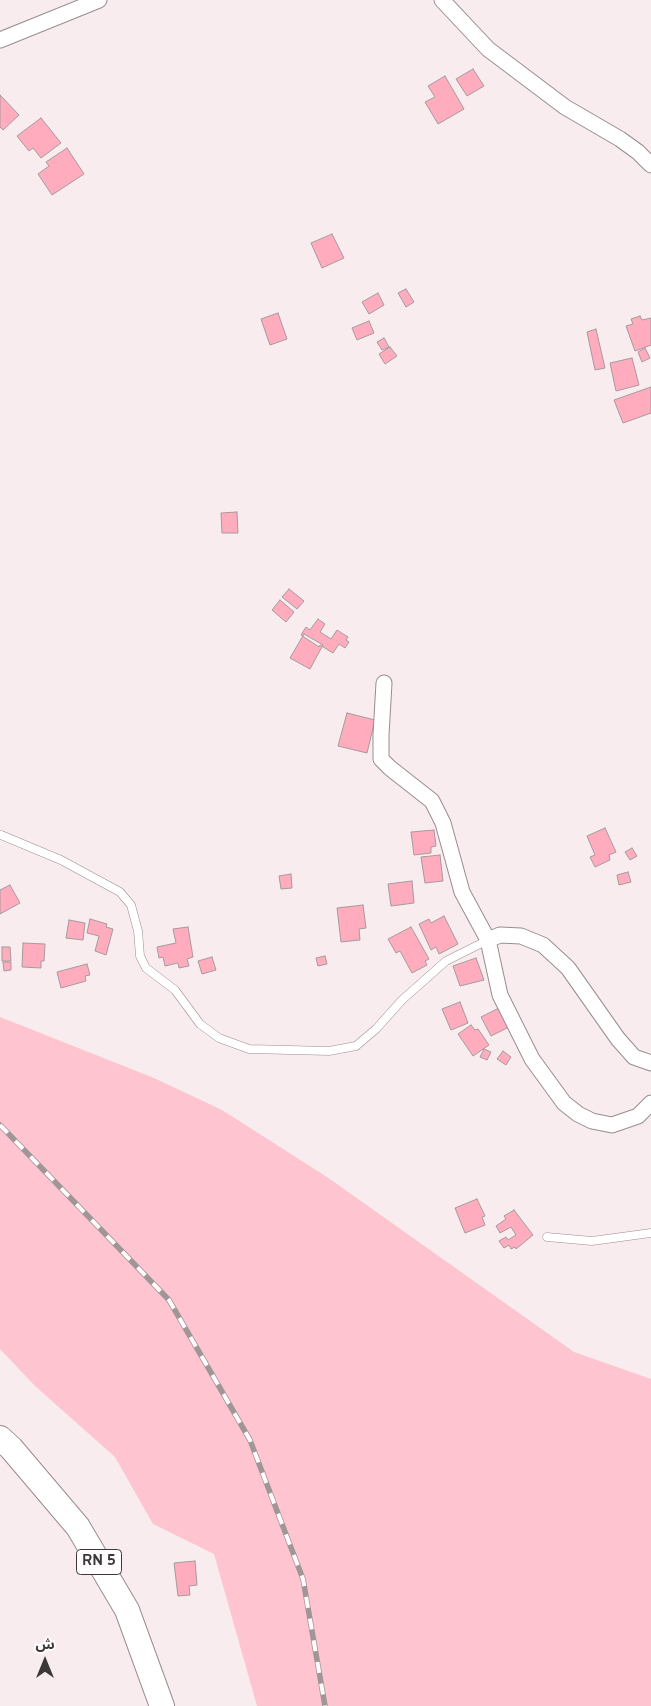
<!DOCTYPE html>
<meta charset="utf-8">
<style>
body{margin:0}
#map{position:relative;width:651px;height:1706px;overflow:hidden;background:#f9ecee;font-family:Overpass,"Noto Sans Arabic",sans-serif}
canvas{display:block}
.north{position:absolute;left:20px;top:1636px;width:50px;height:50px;-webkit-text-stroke:4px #fffcfd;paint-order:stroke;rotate:0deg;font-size:14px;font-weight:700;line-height:20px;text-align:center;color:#3c3738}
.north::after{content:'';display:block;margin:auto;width:18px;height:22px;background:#3c3738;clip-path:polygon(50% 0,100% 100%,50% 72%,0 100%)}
</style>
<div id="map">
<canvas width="651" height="1706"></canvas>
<div class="north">ش</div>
</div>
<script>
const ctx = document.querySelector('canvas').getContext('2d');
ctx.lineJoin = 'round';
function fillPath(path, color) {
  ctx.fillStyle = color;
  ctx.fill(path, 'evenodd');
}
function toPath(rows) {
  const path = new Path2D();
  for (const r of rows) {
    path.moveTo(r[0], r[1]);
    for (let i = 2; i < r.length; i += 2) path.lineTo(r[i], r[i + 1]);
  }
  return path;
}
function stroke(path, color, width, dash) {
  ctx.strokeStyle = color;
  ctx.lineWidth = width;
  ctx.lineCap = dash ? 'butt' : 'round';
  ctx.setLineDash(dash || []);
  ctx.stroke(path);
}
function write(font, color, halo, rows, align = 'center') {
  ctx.font = font + ' Overpass,sans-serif';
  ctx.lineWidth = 4.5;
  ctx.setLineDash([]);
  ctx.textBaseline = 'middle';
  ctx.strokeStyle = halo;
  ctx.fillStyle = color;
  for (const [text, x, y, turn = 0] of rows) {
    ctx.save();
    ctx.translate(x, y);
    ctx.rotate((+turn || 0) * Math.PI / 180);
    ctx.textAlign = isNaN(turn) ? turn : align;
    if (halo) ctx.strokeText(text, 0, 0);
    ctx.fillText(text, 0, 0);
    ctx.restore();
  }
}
const green = toPath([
 [0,1017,154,1078,222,1110,327,1177,574,1352,651,1379,651,1706,257,1706,214,1554,153,1524,115,1457,35,1386,0,1349]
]);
const building = toPath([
 [473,69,484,86,467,96,456,79,473,69],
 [445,76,464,109,438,124,425,102,435,97,428,86,445,76],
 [0,95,19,115,3,130,0,127,0,95],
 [41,118,61,143,41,158,33,148,29,151,17,136,41,118],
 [67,148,84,174,52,195,38,174,49,166,46,162,67,148],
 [332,234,344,258,322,268,311,243,332,234],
 [406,289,414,302,406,307,398,293,406,289],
 [378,293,384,305,369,314,362,302,378,293],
 [278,313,287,339,270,345,261,319,278,313],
 [640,316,642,320,651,318,651,345,635,351,626,326,633,324,631,319,640,316],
 [369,321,374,333,357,340,352,328,369,321],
 [596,329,605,368,595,370,587,332,596,329],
 [384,338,389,347,382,350,377,342,384,338],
 [390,347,397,356,385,364,379,354,390,347],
 [645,348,650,358,642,362,638,352,645,348],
 [632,358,639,385,616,391,610,363,632,358],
 [651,387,651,413,623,423,614,400,651,387],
 [237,512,238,533,222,533,221,513,237,512],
 [289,589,304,601,297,609,282,597,289,589],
 [280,600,294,612,286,622,272,610,280,600],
 [318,619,325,624,320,632,331,639,337,630,348,637,346,640,349,642,345,648,339,644,333,653,320,645,319,647,301,635,306,627,310,630,318,619],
 [304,634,323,645,310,669,290,658,304,634],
 [347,713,375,720,367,753,338,746,347,713],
 [605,828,616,852,609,855,610,860,595,867,590,857,595,855,587,836,605,828],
 [434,830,436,846,431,847,431,853,414,855,411,832,434,830],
 [632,848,637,856,630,860,625,852,632,848],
 [440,855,443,881,425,883,421,857,440,855],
 [628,872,631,882,619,885,617,875,628,872],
 [291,874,292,888,281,889,279,876,291,874],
 [412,881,414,903,391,906,388,884,412,881],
 [10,885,20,903,0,914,0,890,10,885],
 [363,905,366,928,359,929,360,940,341,942,337,908,363,905],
 [444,916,458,944,439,954,436,947,431,950,419,924,429,919,431,923,444,916],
 [90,919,107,924,106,927,113,929,106,955,95,951,99,936,87,933,90,919],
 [69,920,85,923,83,940,66,938,69,920],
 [188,927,193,957,187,959,189,966,179,968,178,963,165,966,163,957,159,958,157,947,176,943,173,929,188,927],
 [411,927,429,959,425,961,427,965,412,973,400,951,396,953,388,939,411,927],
 [23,943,45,944,44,961,41,961,41,968,22,967,23,943],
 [2,947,10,947,11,961,2,961,2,947],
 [325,956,327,964,318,966,316,958,325,956],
 [212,957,216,970,202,974,198,961,212,957],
 [476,958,484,980,460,986,453,966,476,958],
 [3,962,11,962,11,970,4,971,3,962],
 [87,964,90,975,85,976,86,981,61,988,57,972,87,964],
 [460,1002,468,1023,451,1030,442,1009,460,1002],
 [499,1008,509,1027,491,1036,481,1017,499,1008],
 [471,1025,475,1030,478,1029,489,1045,473,1056,458,1034,471,1025],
 [484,1049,491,1052,487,1060,480,1057,484,1049],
 [503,1051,511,1057,506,1065,497,1059,503,1051],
 [477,1199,485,1216,482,1217,485,1225,465,1233,455,1208,477,1199],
 [514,1210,533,1235,516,1249,515,1247,511,1249,509,1245,504,1248,499,1241,506,1237,508,1240,516,1235,511,1227,500,1233,496,1226,506,1219,504,1216,514,1210],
 [195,1561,197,1585,189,1586,190,1595,178,1596,174,1563,195,1561]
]);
const service = toPath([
 [1,835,61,860,120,892,131,905,138,931,140,956,146,968,175,990,200,1024,219,1038,249,1049,329,1051,356,1046,376,1029,402,1000,446,961,488,940],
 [547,1237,592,1241,651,1233]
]);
const minor = toPath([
 [442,0,488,49,565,107,620,139,638,152,651,165],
 [0,40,99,0],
 [384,683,381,735,381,759,390,768,432,801,443,823,462,892,488,940,500,995,532,1059,564,1103,578,1114,592,1121,612,1125,638,1116,651,1103],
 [488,940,500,935,521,936,543,945,568,968,618,1039,634,1057,651,1063]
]);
const primary = toPath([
 [0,1438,11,1448,78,1527,127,1610,162,1706]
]);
const rail = toPath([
 [0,1125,169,1300,250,1440,303,1579,325,1706]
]);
const shields = [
 [99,1562,45]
];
const shieldNames = [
 ["RN 5",99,1562]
];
fillPath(green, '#fec4cf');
fillPath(building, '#ffacbe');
stroke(building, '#a59a9c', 1);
stroke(service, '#988d8f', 9);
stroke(minor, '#988d8f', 17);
stroke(primary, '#988d8f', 26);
stroke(service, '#fff', 8);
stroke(minor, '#fff', 15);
stroke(primary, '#fff', 24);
stroke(rail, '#a09698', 5.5);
stroke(rail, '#fffcfd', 4, [11]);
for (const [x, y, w] of shields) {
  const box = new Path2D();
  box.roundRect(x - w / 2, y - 12.5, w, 25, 4);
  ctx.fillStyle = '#fffcfd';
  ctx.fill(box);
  stroke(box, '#3c3738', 1);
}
write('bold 15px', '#3c3738', null, shieldNames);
</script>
